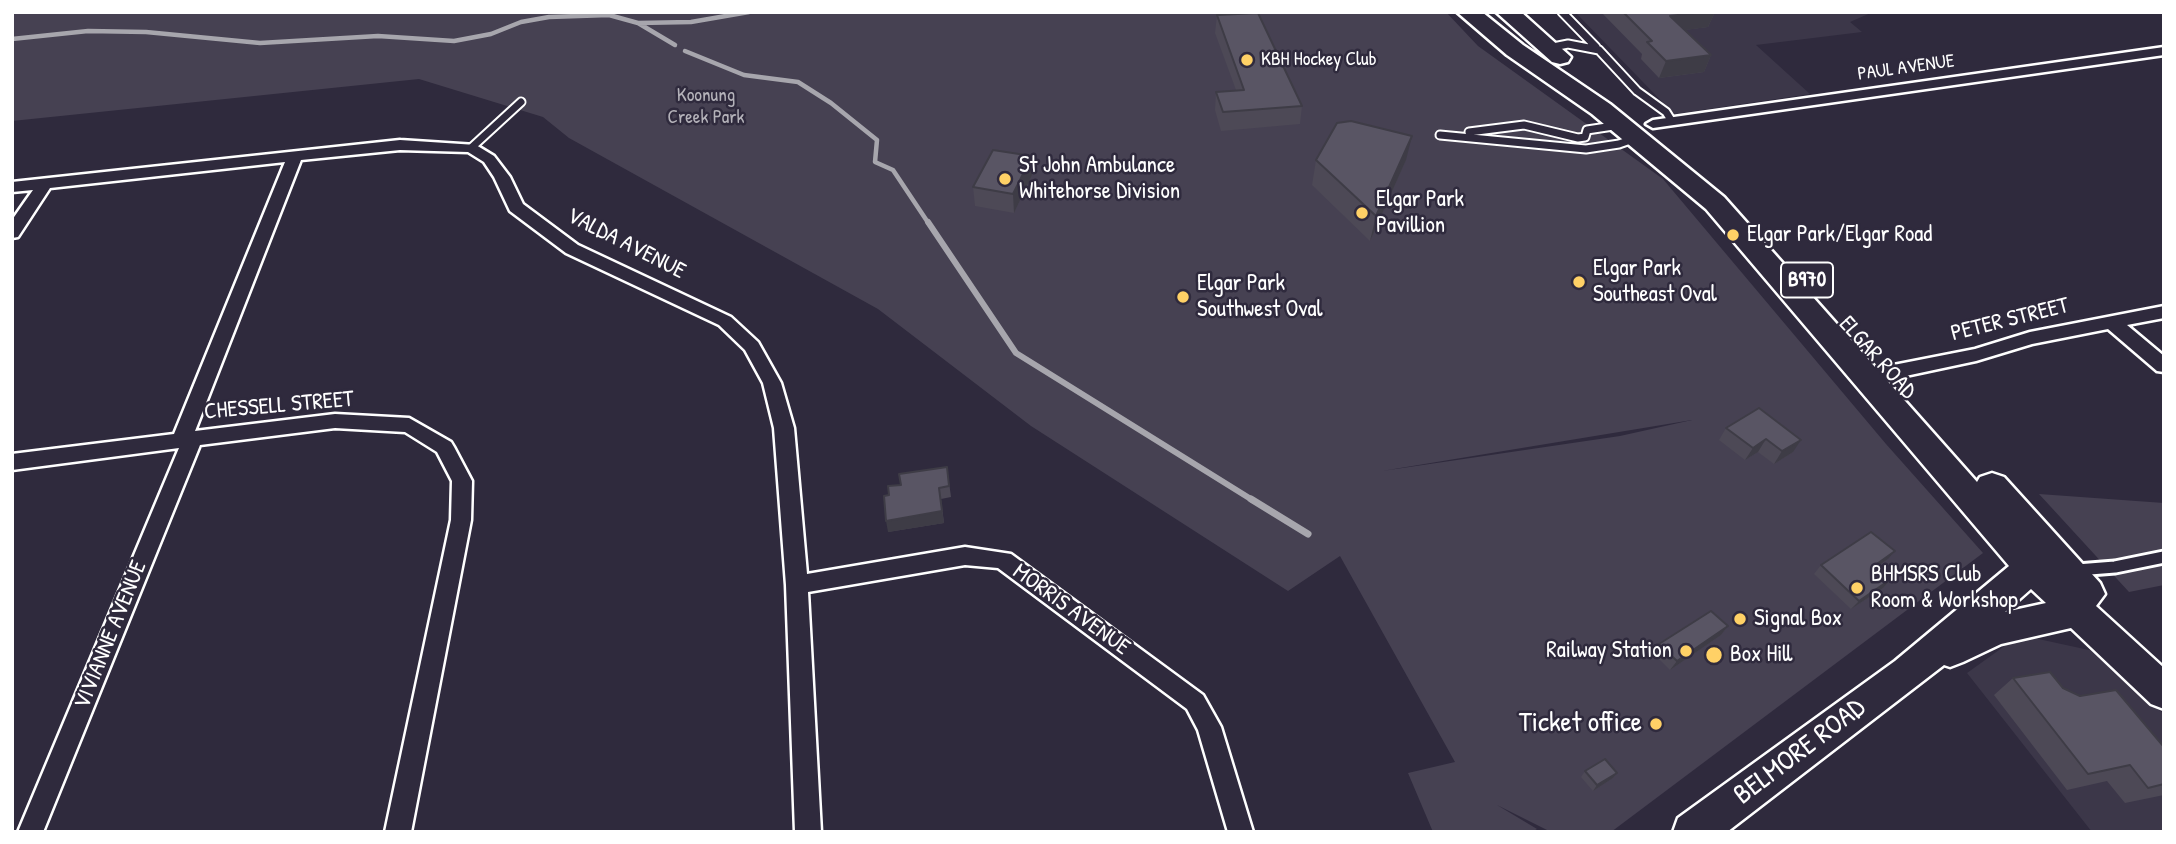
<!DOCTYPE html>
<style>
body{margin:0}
#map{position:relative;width:2176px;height:844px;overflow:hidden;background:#2f2a3d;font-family:"Patrick Hand",sans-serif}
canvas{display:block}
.frame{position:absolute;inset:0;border:14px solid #fff;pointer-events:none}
</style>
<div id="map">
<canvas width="2176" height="844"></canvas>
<div class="frame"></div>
</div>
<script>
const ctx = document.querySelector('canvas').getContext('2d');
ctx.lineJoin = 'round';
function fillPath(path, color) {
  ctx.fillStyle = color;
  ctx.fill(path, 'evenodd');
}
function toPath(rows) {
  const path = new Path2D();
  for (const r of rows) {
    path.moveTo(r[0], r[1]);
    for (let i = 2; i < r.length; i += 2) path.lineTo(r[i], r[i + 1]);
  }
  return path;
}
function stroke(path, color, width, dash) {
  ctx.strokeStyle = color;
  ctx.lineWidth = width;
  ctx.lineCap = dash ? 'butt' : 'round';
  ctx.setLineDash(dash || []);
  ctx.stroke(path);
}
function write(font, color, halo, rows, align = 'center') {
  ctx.font = font + ' "Patrick Hand",sans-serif';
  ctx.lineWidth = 5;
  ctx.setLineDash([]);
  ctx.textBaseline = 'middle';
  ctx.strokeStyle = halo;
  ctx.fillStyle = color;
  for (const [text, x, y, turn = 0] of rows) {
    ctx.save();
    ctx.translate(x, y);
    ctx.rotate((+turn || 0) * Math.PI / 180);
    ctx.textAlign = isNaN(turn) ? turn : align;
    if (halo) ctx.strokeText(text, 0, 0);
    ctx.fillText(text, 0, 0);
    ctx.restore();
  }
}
const built = toPath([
 [1575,12,1873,12,1850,22,1862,32,1756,45,1810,94,1674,114],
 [2020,635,2112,655,2164,715,2164,832,2092,832,1967,673]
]);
const green = toPath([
 [12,12,1446,12,1478,46,1663,179,1886,444,1983,553,1611,832,1551,832,1497,805,1537,829,1532,832,1433,832,1408,773,1455,762,1340,556,1288,591,1031,426,878,309,569,138,543,117,419,79,12,121],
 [1692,420,1620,436,1382,471],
 [2039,494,2164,503,2164,585,2129,592]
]);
const streamFar2 = toPath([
 [638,23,675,45],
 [12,39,88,31,146,32,260,43,378,36,454,41,491,34,521,22,549,17,609,15,638,23,691,22,749,12],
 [685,51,744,75,798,82,831,103,877,140,875,162,893,170,929,224]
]);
const streamFar1 = toPath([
 [928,222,1016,353,1254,501]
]);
const stream = toPath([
 [1251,499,1308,534]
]);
const serviceFar1 = toPath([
 [1562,12,1596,47],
 [1548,48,1568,44,1599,50,1637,91,1666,112,1671,120],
 [1469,132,1524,125,1578,138,1585,137,1587,130,1620,125],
 [1440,135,1586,149,1619,144,1636,138],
 [471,148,521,102]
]);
const service = toPath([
 [2077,570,2115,567,2164,557]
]);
const minor = toPath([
 [2164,47,2164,55,1653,128,1646,124,1653,120,2164,47],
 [400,140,476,145,494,156,510,177,523,204,578,245,731,317,758,342,781,383,794,428,807,574,965,547,1011,554,1203,695,1221,727,1253,832,1228,832,1198,730,1187,709,998,568,965,565,808,592,821,832,795,832,786,585,774,428,763,383,745,350,719,325,566,253,510,211,494,177,484,162,468,152,400,150,301,160,195,431,335,414,409,418,451,442,454,447,472,481,471,520,411,832,385,832,451,520,452,481,437,452,405,432,335,428,200,445,43,832,18,832,179,448,12,470,12,454,174,434,285,162,50,188,18,237,12,238,12,220,33,190,12,192,12,182,400,140],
 [2164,306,2164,318,2127,325,2164,356,2164,372,2157,371,2108,329,2032,344,1976,361,1868,384,1861,382,1859,377,1861,372,1868,370,1975,349,2030,332,2164,306]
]);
const primary = toPath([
 [1457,12,1482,12,1523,45,1610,104,1724,197,1977,482,1980,477,1992,473,2004,477,2100,583,2105,594,2096,606,2164,668,2164,709,2151,704,2071,628,2001,644,1963,662,1950,667,1944,665,1727,832,1673,832,1678,818,1895,661,2009,566,1706,209,1592,114,1507,55,1457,12],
 [2031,589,2046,603,2005,612,2031,589],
 [1496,12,1521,12,1571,57,1568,62,1560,64,1552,62,1496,12]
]);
const wall = toPath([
 [1601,12,1715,12,1708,27,1684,30,1711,55,1704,72,1659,78,1641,59,1642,54],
 [1217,15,1302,106,1300,124,1221,131,1215,110,1216,92,1236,90,1215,33],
 [1316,160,1406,160,1370,241,1312,185],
 [1032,175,1014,213,975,206,973,187],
 [1759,408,1793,452,1774,464,1758,452,1745,460,1719,440,1726,428],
 [947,467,951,497,941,499,944,523,888,532,889,495,901,485],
 [1888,559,1877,568,1891,579,1883,588,1851,609,1814,574,1821,565],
 [1728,626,1721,635,1670,670,1653,653,1659,644],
 [2013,678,2063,688,2164,747,2164,795,2125,803,2107,781,2067,790,1994,695],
 [1585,771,1617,773,1613,778,1593,791,1581,777]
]);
const shadedWall = toPath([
 [1702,12,1715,12,1708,27,1663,33,1670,16],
 [1711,55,1704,72,1659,78,1666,61],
 [1412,136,1406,160,1370,241,1376,216],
 [1032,156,1032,175,1014,213,1013,194],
 [1766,439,1758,452,1745,460,1753,448],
 [1801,440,1793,452,1774,464,1782,451],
 [939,488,944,523,888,532,886,521],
 [1895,551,1888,559,1867,574,1874,566],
 [1891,579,1883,588,1851,609,1859,601],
 [1728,626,1721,635,1670,670,1677,661],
 [1617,773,1613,778,1593,791,1597,785]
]);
const building = toPath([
 [1623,12,1702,12,1670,16,1711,55,1666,61,1647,42,1652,41,1623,12],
 [1258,13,1302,106,1223,112,1216,92,1244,90,1217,15,1258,13],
 [1351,121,1412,136,1376,216,1316,160,1337,123,1351,121],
 [993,150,1032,156,1013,194,973,187,993,150],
 [1759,408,1801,440,1782,451,1766,439,1753,448,1726,428,1759,408],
 [947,467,949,486,939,488,942,511,886,521,884,496,889,495,888,486,901,485,899,474,947,467],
 [1871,532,1895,551,1874,566,1891,579,1859,601,1821,565,1871,532],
 [1711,611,1728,626,1677,661,1659,644,1711,611],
 [2050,672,2063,688,2080,696,2116,690,2164,747,2164,784,2148,788,2130,765,2088,774,2013,678,2050,672],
 [1605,759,1617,773,1597,785,1585,771,1605,759]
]);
const markers = [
 [1247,60,7,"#ffd166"],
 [1005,179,7,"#ffd166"],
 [1362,213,7,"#ffd166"],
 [1733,235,7,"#ffd166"],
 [1579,282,7,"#ffd166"],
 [1183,297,7,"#ffd166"],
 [1857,588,7,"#ffd166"],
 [1740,619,7,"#ffd166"],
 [1686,651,7,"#ffd166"],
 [1714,655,9,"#ffd166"],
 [1656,724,7,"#ffd166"]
];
const farPoinames = [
 ["KBH Hockey Club",1261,60]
];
const farStreetnames = [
 ["PAUL AVENUE",1906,68,-8]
];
const farParknames = [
 ["Koonung",706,96],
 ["Creek Park",706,118]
];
const shields = [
 [1807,280,52]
];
const shieldNames = [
 ["B970",1807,280]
];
const poiNames = [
 ["St John Ambulance",1019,166],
 ["Whitehorse Division",1019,192],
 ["Elgar Park",1376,200],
 ["Pavillion",1376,226],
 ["Elgar Park/Elgar Road",1747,235],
 ["Elgar Park",1593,269],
 ["Southeast Oval",1593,295],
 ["Elgar Park",1197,284],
 ["Southwest Oval",1197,310],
 ["BHMSRS Club",1871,575],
 ["Room & Workshop",1871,601],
 ["Signal Box",1754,619],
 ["Railway Station",1672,651,"right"],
 ["Box Hill",1730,655]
];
const streetNames = [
 ["VALDA AVENUE",626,244,27],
 ["PETER STREET",2010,320,-14],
 ["ELGAR ROAD",1877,358,48],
 ["CHESSELL STREET",279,406,-5],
 ["MORRIS AVENUE",1071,610,36],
 ["VIVIANNE AVENUE",111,635,-68]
];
const nearPoinames = [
 ["Ticket office",1642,724]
];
const nearStreetnames = [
 ["BELMORE ROAD",1800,752,-37]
];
fillPath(built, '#3c3749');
fillPath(green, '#464152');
stroke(streamFar2, '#a7a6ad', 4.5);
stroke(streamFar1, '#a7a6ad', 6);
stroke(stream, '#a7a6ad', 7);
stroke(serviceFar1, '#fff', 11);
stroke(service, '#fff', 17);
stroke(minor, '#fff', 5);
stroke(primary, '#fff', 5);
stroke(serviceFar1, '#2f2a3d', 7);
stroke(service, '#2f2a3d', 11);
fillPath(minor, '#2f2a3d');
fillPath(primary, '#2f2a3d');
fillPath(wall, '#4d4956');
fillPath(shadedWall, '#3e3c46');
fillPath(building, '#595564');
stroke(building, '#3e3c46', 2);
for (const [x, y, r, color] of markers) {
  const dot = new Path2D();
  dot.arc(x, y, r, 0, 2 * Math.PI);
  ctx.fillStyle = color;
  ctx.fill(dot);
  stroke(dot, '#2f2a3d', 2.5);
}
write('19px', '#fff', '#2f2a3d', farPoinames, 'left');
write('19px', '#fff', '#2f2a3d', farStreetnames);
write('19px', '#b5b3ba', '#2f2a3d', farParknames);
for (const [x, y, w] of shields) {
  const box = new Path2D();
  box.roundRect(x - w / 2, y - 17.5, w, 35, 5);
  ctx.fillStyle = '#2f2a3d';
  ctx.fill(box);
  stroke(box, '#fff', 2);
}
write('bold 21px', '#fff', null, shieldNames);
write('23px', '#fff', '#2f2a3d', poiNames, 'left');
write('23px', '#fff', '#2f2a3d', streetNames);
write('28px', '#fff', '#2f2a3d', nearPoinames, 'right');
write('28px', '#fff', '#2f2a3d', nearStreetnames);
</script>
